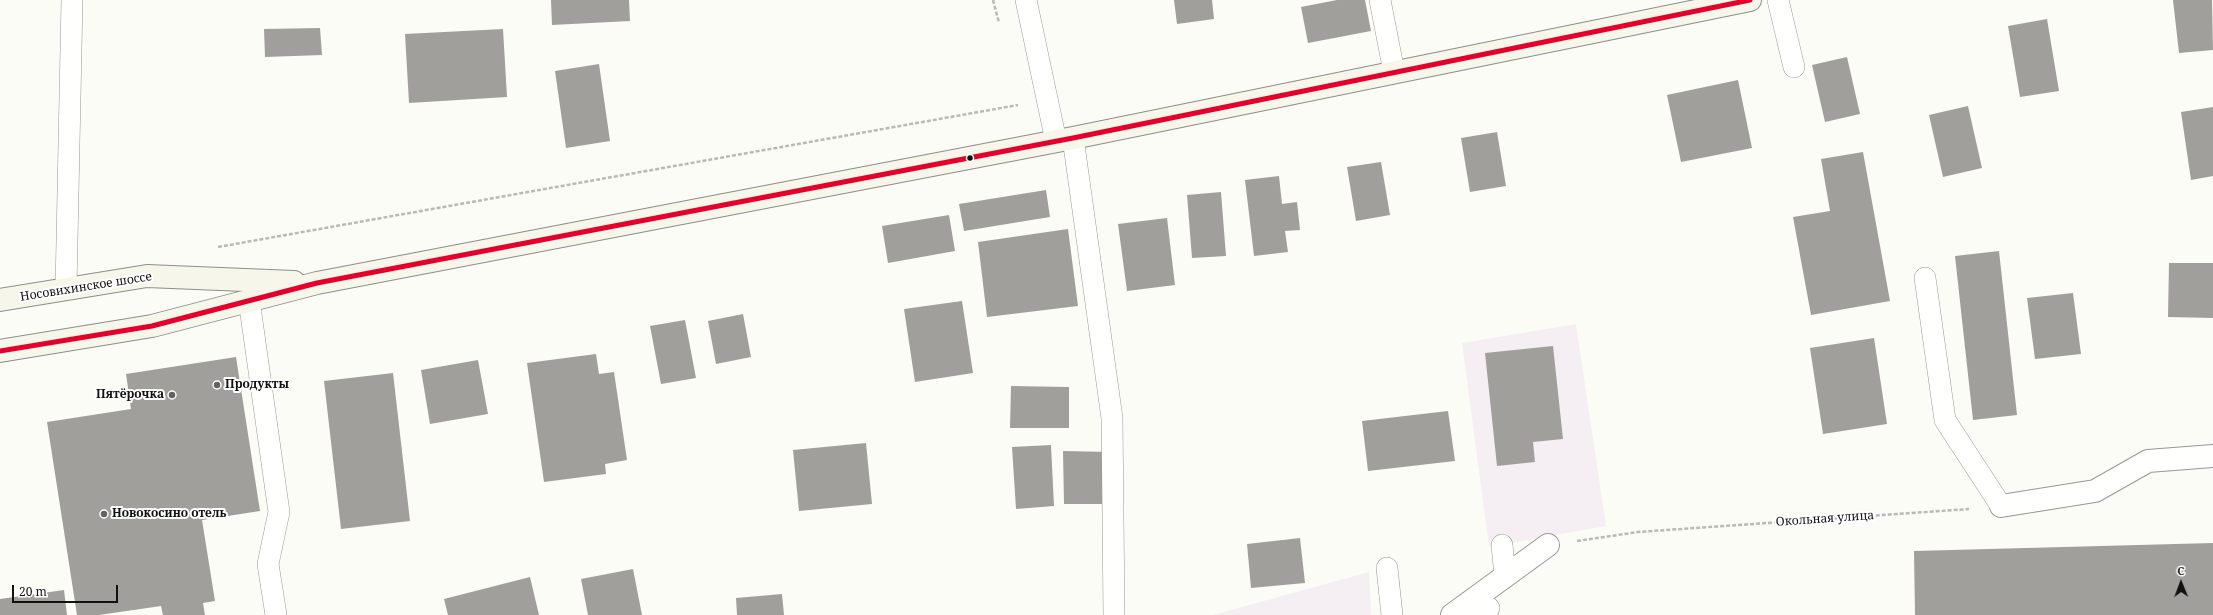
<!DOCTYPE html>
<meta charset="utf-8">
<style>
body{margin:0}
#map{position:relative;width:2213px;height:615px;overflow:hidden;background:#fcfcf7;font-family:"Noto Serif",serif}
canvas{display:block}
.north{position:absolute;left:2161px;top:563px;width:40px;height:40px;-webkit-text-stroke:3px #fff;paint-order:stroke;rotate:359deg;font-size:11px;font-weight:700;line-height:16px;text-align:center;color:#111}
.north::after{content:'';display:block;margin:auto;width:14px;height:18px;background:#111;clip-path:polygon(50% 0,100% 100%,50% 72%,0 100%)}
.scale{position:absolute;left:12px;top:585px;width:106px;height:18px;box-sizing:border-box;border:2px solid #111;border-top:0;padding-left:5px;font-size:12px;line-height:14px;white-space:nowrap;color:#111;-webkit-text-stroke:3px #fff;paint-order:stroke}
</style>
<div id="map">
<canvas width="2213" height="615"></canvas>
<div class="north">С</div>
<div class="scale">20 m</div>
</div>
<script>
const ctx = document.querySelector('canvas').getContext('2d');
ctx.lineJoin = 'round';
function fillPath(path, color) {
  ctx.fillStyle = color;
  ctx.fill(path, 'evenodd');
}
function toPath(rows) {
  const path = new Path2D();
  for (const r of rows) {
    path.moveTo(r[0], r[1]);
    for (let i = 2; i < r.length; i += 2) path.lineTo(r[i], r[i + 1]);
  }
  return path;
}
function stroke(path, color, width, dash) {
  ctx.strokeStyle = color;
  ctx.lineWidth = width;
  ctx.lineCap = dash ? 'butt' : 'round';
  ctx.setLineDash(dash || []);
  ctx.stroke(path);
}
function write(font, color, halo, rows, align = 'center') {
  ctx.font = font + ' "Noto Serif",serif';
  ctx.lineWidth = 4;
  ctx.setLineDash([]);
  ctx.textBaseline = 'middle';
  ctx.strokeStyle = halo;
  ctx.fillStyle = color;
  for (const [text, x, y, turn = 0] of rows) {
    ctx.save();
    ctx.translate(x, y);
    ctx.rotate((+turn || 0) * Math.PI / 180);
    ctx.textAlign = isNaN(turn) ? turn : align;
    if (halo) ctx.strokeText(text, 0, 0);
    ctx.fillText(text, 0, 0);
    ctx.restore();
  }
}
const industrial = toPath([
 [1576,324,1606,526,1489,547,1462,343],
 [1369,572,1371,615,1213,615]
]);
const building = toPath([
 [551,0,629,0,630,21,552,25],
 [1174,0,1212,0,1214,19,1177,24],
 [1337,0,1365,0,1371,31,1308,43,1301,7],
 [2173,0,2212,0,2213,50,2179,53],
 [2047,19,2059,91,2020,97,2008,26],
 [320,28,322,55,265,57,264,29],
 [503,29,507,97,409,103,405,34],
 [1847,57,1860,114,1825,122,1812,65],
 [599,64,610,141,566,148,555,71],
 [1738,80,1752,148,1681,162,1667,95],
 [1968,106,1982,168,1943,177,1929,115],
 [2213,107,2213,176,2191,180,2181,112],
 [1497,132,1506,186,1470,192,1461,138],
 [1863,152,1890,301,1811,315,1793,217,1830,211,1821,159],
 [1381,162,1390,215,1356,221,1347,167],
 [1279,176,1282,204,1297,202,1300,230,1285,231,1288,252,1254,256,1245,180],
 [1046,190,1050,217,964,231,959,204],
 [1221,192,1226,256,1192,258,1187,195],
 [949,215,955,251,888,263,882,226],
 [1167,218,1175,285,1127,291,1118,224],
 [1068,229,1078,306,987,317,978,242],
 [1999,251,2017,415,1973,420,1955,256],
 [2169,263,2213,263,2213,318,2168,317],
 [2073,293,2081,354,2035,359,2027,298],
 [962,301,973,373,915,382,904,309],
 [743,314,751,357,716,364,708,321],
 [685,320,696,378,661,384,650,326],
 [1874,338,1887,424,1823,434,1810,348],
 [1553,346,1563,439,1533,442,1535,462,1497,466,1485,353],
 [596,354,599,374,614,372,627,460,605,464,606,474,544,482,527,363],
 [236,357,260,511,202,520,215,601,203,603,205,615,163,615,161,606,99,615,77,615,47,422,131,409,126,374],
 [478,360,488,414,430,424,421,370],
 [393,373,410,521,341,529,324,381],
 [1011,386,1069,387,1069,428,1010,428],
 [1448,411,1455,461,1368,471,1362,421],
 [866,443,872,504,799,511,793,450],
 [1051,445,1054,506,1016,509,1012,447],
 [1063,451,1112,452,1113,504,1064,504],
 [1300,538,1305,583,1251,588,1247,544],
 [2213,543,2213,615,1915,615,1914,551],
 [633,569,642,615,588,615,581,579],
 [530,577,539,615,448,615,444,599],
 [64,590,67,615,0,615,0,599],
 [782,594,784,615,737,615,736,598]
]);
const path = toPath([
 [993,0,999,23],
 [218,247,1018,105],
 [1577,541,1638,532,1969,509]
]);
const lane = toPath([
 [1026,0,1056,141],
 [1380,0,1394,72],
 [1778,0,1794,67],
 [1073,138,1112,418,1114,615],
 [1925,278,1945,420,2001,506],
 [66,289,72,0],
 [249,300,279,512,268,564,276,615],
 [1502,545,1505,576],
 [1387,568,1392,615],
 [1456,612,1489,608]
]);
const street = toPath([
 [2001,506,2095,491,2148,461,2213,456],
 [1452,615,1548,545]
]);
const secondary = toPath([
 [0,300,147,276,294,282],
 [0,351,152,326,317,283,1073,138,1750,0]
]);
const bus1 = toPath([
 [0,351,152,326,317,283,1073,138,1750,0]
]);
const markers = [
 [970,158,3.5,"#111"],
 [217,385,4,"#636362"],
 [172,395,4,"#636362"],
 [104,514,4,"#636362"]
];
const streetNames = [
 ["Носовихинское шоссе",86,287,-9],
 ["Окольная улица",1825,519,-4]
];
const poiNames = [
 ["Продукты",225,385],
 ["Пятёрочка",164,395,"right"],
 ["Новокосино отель",112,514]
];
fillPath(industrial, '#f5eff3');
fillPath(building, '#a19f9c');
stroke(lane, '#979795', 22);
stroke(street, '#979795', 24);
stroke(secondary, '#8d8d8b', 24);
stroke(path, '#b9b9b8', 2.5, [4, 2]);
stroke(lane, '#fffffe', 21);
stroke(street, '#fffffe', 22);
stroke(secondary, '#f6f6eb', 22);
stroke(bus1, '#e4002b', 5);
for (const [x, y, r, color] of markers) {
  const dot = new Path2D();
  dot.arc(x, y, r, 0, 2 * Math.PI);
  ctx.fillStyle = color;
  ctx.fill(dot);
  stroke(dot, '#fff', 1.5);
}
write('12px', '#111', '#fff', streetNames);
write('bold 12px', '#111', '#fff', poiNames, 'left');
</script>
